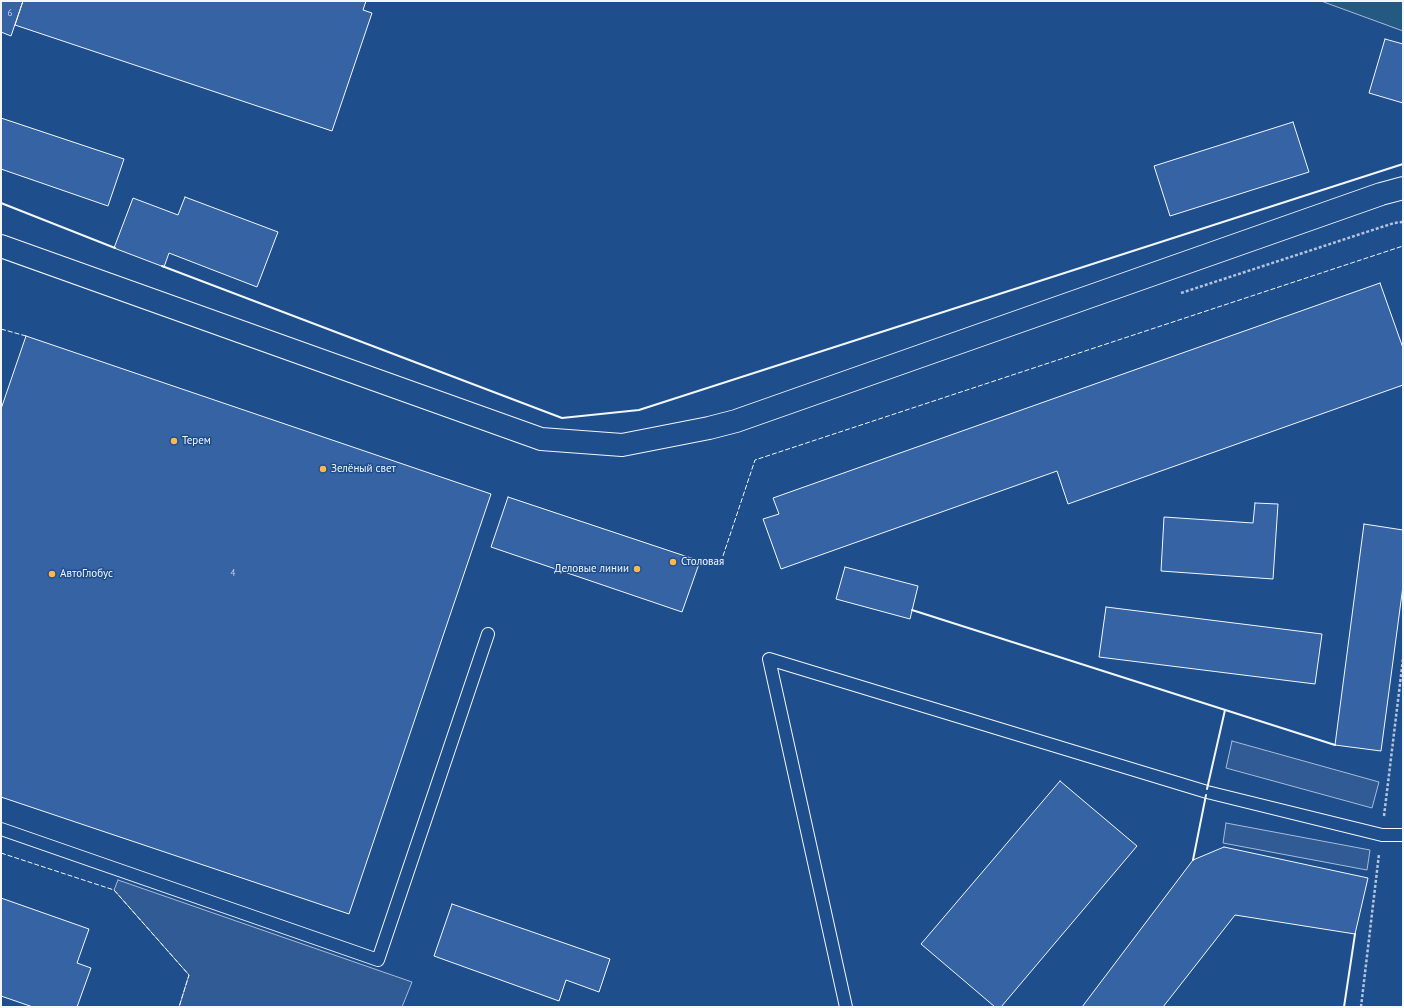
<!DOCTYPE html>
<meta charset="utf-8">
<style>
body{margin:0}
#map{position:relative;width:1404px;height:1008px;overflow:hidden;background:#1f4e8c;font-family:"PT Sans",sans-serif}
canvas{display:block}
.frame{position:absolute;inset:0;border:2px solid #f2f6ff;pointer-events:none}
</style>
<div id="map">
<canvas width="1404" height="1008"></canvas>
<div class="frame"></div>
</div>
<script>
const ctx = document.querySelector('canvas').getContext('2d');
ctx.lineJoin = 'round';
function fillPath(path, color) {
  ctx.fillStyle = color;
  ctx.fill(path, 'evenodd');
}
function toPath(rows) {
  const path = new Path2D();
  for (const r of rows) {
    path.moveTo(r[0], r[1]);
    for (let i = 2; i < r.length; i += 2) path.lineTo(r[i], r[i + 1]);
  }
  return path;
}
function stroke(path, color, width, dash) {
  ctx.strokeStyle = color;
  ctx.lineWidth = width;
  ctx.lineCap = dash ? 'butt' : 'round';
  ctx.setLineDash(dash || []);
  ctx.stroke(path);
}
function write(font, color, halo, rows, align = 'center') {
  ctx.font = font + ' "PT Sans",sans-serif';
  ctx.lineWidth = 3;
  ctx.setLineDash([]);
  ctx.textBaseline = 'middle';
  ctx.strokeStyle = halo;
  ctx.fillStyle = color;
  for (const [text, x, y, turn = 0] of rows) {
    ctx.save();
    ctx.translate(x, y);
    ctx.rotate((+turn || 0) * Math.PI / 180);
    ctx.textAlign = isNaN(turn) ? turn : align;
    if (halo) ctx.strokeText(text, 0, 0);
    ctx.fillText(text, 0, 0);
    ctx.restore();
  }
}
const green = toPath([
 [1321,1,1403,1,1403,31,1321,1]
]);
const parking = toPath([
 [1232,741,1379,782,1372,808,1226,768,1232,741],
 [1226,823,1370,850,1367,870,1223,843,1226,823],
 [118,880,412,982,402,1007,179,1007,189,975,114,890,118,880]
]);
const building = toPath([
 [1,1,23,1,11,36,1,32,1,1],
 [23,1,366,1,363,10,372,13,332,131,15,25,23,1],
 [1385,39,1403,44,1403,103,1369,93,1385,39],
 [1,118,124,159,108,206,1,169,1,118],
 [1293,122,1309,172,1170,216,1154,166,1293,122],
 [185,197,278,232,257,287,169,253,164,267,114,248,133,198,178,215,185,197],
 [1380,283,1403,348,1403,385,1068,504,1057,471,781,569,763,519,779,514,773,498,1380,283],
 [26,336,491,494,349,914,1,797,1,409,26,336],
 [508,497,700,561,682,612,491,547,508,497],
 [1255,503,1278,504,1273,579,1161,571,1164,517,1253,523,1255,503],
 [1364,524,1403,530,1403,586,1381,751,1335,745,1364,524],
 [845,567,918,586,910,619,836,599,845,567],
 [1106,607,1322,634,1315,684,1099,657,1106,607],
 [1060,781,1137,846,1001,1007,995,1007,921,944,1060,781],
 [1224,847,1368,878,1355,934,1235,915,1163,1007,1082,1007,1193,860,1224,847],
 [1,898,89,929,77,963,91,968,77,1007,33,1007,1,996,1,898],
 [452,904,610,959,599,992,566,980,559,1001,434,956,452,904]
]);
const path = toPath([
 [1181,293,1394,223,1403,222],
 [1384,816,1403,659],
 [1361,1007,1379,854]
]);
const service = toPath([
 [1,829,378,960,488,634],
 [846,1007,769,659,1207,792,1382,835,1403,835]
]);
const secondary = toPath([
 [1,246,541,439,622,445,709,428,736,421,1381,194,1403,188]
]);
const fence = toPath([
 [1,329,26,336],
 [723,556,755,460,1403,246],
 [1,853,114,890,189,975,179,1007]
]);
const wall = toPath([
 [1,203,115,248],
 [162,266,562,418,639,410,1403,164],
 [912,610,1335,745],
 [1207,789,1225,710],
 [1193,860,1206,795],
 [1344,1007,1355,934]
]);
const markers = [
 [174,441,4,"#ffb74d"],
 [323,469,4,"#ffb74d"],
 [673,562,4,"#ffb74d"],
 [637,569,4,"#ffb74d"],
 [52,574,4,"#ffb74d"]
];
const numberNames = [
 ["6",10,13],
 ["4",233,573]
];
const poiNames = [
 ["Терем",182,441],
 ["Зелёный свет",331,469],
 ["Столовая",681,562],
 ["Деловые линии",629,569,"right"],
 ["АвтоГлобус",60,574]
];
fillPath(green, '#245a82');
stroke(green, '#a8bbd7', 1);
fillPath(parking, '#305b95');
stroke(parking, '#a8bbd7', 1);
fillPath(building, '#3563a3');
stroke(building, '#f2f6ff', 1);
stroke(service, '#f2f6ff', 14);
stroke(secondary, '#f2f6ff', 24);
stroke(path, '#b3c4dc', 2.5, [3, 2]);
stroke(service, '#1f4e8c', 12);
stroke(secondary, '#1f4e8c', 22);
stroke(fence, '#f2f6ff', 1, [5, 2]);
stroke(wall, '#f2f6ff', 2);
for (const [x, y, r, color] of markers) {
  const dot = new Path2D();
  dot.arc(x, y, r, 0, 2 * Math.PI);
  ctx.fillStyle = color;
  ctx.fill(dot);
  stroke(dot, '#1f4e8c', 1.5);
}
write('9px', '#c3d1e8', null, numberNames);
write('11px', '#f2f6ff', '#1f4e8c', poiNames, 'left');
</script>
